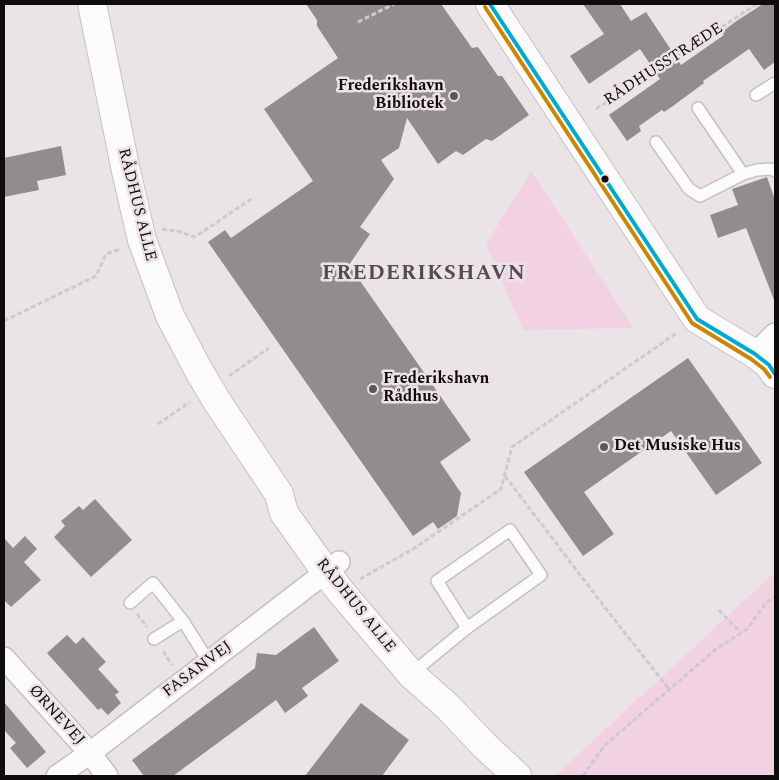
<!DOCTYPE html>
<meta charset="utf-8">
<style>
body{margin:0}
#map{position:relative;width:779px;height:780px;overflow:hidden;background:#eae4e7;font-family:Spectral,serif}
canvas{display:block}
.frame{position:absolute;inset:0;border:5px solid #0f0c0e;pointer-events:none}
</style>
<div id="map">
<canvas width="779" height="780"></canvas>
<div class="frame"></div>
</div>
<script>
const ctx = document.querySelector('canvas').getContext('2d');
ctx.lineJoin = 'round';
function fillPath(path, color) {
  ctx.fillStyle = color;
  ctx.fill(path, 'evenodd');
}
function toPath(rows) {
  const path = new Path2D();
  for (const r of rows) {
    path.moveTo(r[0], r[1]);
    for (let i = 2; i < r.length; i += 2) path.lineTo(r[i], r[i + 1]);
  }
  return path;
}
function stroke(path, color, width, dash) {
  ctx.strokeStyle = color;
  ctx.lineWidth = width;
  ctx.lineCap = dash ? 'butt' : 'round';
  ctx.setLineDash(dash || []);
  ctx.stroke(path);
}
function write(font, color, halo, rows, align = 'center') {
  ctx.font = font + ' Spectral,serif';
  ctx.lineWidth = 5;
  ctx.setLineDash([]);
  ctx.textBaseline = 'middle';
  ctx.strokeStyle = halo;
  ctx.fillStyle = color;
  for (const [text, x, y, turn = 0] of rows) {
    ctx.save();
    ctx.translate(x, y);
    ctx.rotate((+turn || 0) * Math.PI / 180);
    ctx.textAlign = isNaN(turn) ? turn : align;
    if (halo) ctx.strokeText(text, 0, 0);
    ctx.fillText(text, 0, 0);
    ctx.restore();
  }
}
const green = toPath([
 [531,171,634,328,523,330,486,244],
 [775,572,775,776,556,775]
]);
const building = toPath([
 [306,4,441,4,472,48,478,47,498,76,502,76,529,115,492,141,486,139,463,155,456,151,438,164,407,118,399,148,381,160,394,179,360,227,370,234,349,265,471,440,440,462,461,493,457,516,438,529,433,522,413,536,208,242,225,230,231,238,313,181,264,109,338,58,317,26,317,20],
 [583,4,620,4,631,21,646,12,681,65,724,35,722,32,735,22,763,4,775,4,775,62,764,70,749,49,703,81,704,83,673,106,664,112,662,110,639,126,641,131,627,141,609,115,660,79,640,49,589,84,570,56,604,34],
 [61,146,66,175,37,181,39,190,4,197,4,158],
 [767,177,775,200,775,300,774,300,746,228,718,238,710,215,738,205,732,189],
 [688,358,762,463,716,495,671,431,584,492,614,534,583,556,524,472],
 [95,499,132,540,91,577,54,537,65,526,61,521,79,506,83,510],
 [25,536,37,549,24,562,41,580,11,607,4,600,4,538,13,548],
 [314,627,339,661,302,688,308,696,285,713,276,700,173,776,144,776,132,760,255,668,257,653,276,655],
 [67,635,76,644,83,637,106,662,98,669,119,692,115,695,121,703,108,715,101,708,98,710,47,653],
 [4,702,46,752,27,768,10,748,16,743,4,730],
 [361,703,409,740,382,776,305,776]
]);
const path = toPath([
 [358,22,394,4],
 [596,109,757,4],
 [162,229,177,231,195,237,254,197],
 [4,321,96,276,106,254,120,249],
 [229,376,269,348],
 [158,424,190,402],
 [505,476,603,605,669,689],
 [360,579,413,549,501,489,512,447,678,332],
 [719,610,741,633],
 [137,614,147,627],
 [163,651,172,665],
 [583,776,605,745,716,649,747,629,766,603,775,597]
]);
const lane = toPath([
 [756,95,775,83],
 [698,108,743,174],
 [656,142,689,189,700,196,743,174,757,170,771,169,775,171],
 [130,603,153,583,183,621,209,662],
 [154,639,183,621],
 [411,674,467,628,437,581,510,530,541,575,467,628]
]);
const street = toPath([
 [755,354,775,334],
 [4,658,90,753,107,776],
 [57,776,90,753,339,562]
]);
const secondary = toPath([
 [92,4,126,171,142,240,170,316,199,371,218,403,279,494,284,513,326,572,341,592,411,674,448,707,484,745,517,776],
 [490,4,697,319,755,354,769,365,775,374]
]);
const bus1 = toPath([
 [490,4,697,319,755,354,769,365,775,374]
]);
const bus2 = toPath([
 [485,7,692,323,751,359,764,369,770,377]
]);
const markers = [
 [454,96,5,"#5c585a"],
 [605,179,4.5,"#0f0c0e"],
 [373,389,5,"#5c585a"],
 [604,447,5,"#5c585a"]
];
const streetNames = [
 ["RÅDHUSSTRÆDE",664,65,-33],
 ["RÅDHUS ALLE",136,205,76],
 ["RÅDHUS ALLE",355,606,51],
 ["FASANVEJ",198,670,-37],
 ["ØRNEVEJ",56,716,48]
];
const poiNames = [
 ["Frederikshavn",444,87,"right"],
 ["Bibliotek",444,105,"right"],
 ["Frederikshavn",383,380],
 ["Rådhus",383,398],
 ["Det Musiske Hus",614,447]
];
const districtNames = [
 ["FREDERIKSHAVN",424,275]
];
fillPath(green, '#f2d2e2');
fillPath(building, '#918d8f');
stroke(lane, '#c5c0c3', 14);
stroke(street, '#c5c0c3', 24);
stroke(secondary, '#c5c0c3', 30);
stroke(path, '#cccacc', 3, [5, 2.5]);
stroke(lane, '#fcfbfb', 11);
stroke(street, '#fcfbfb', 21);
stroke(secondary, '#fcfbfb', 28);
stroke(bus1, '#00a9ce', 4);
stroke(bus2, '#c98703', 4);
for (const [x, y, r, color] of markers) {
  const dot = new Path2D();
  dot.arc(x, y, r, 0, 2 * Math.PI);
  ctx.fillStyle = color;
  ctx.fill(dot);
  stroke(dot, '#ece2e7', 2);
}
write('16px', '#0f0c0e', '#ece2e7', streetNames);
write('bold 16px', '#0f0c0e', '#ece2e7', poiNames, 'left');
ctx.letterSpacing = '1px';
write('bold 21px', '#544c50', '#ece2e7', districtNames);
ctx.letterSpacing = '0px';
</script>
